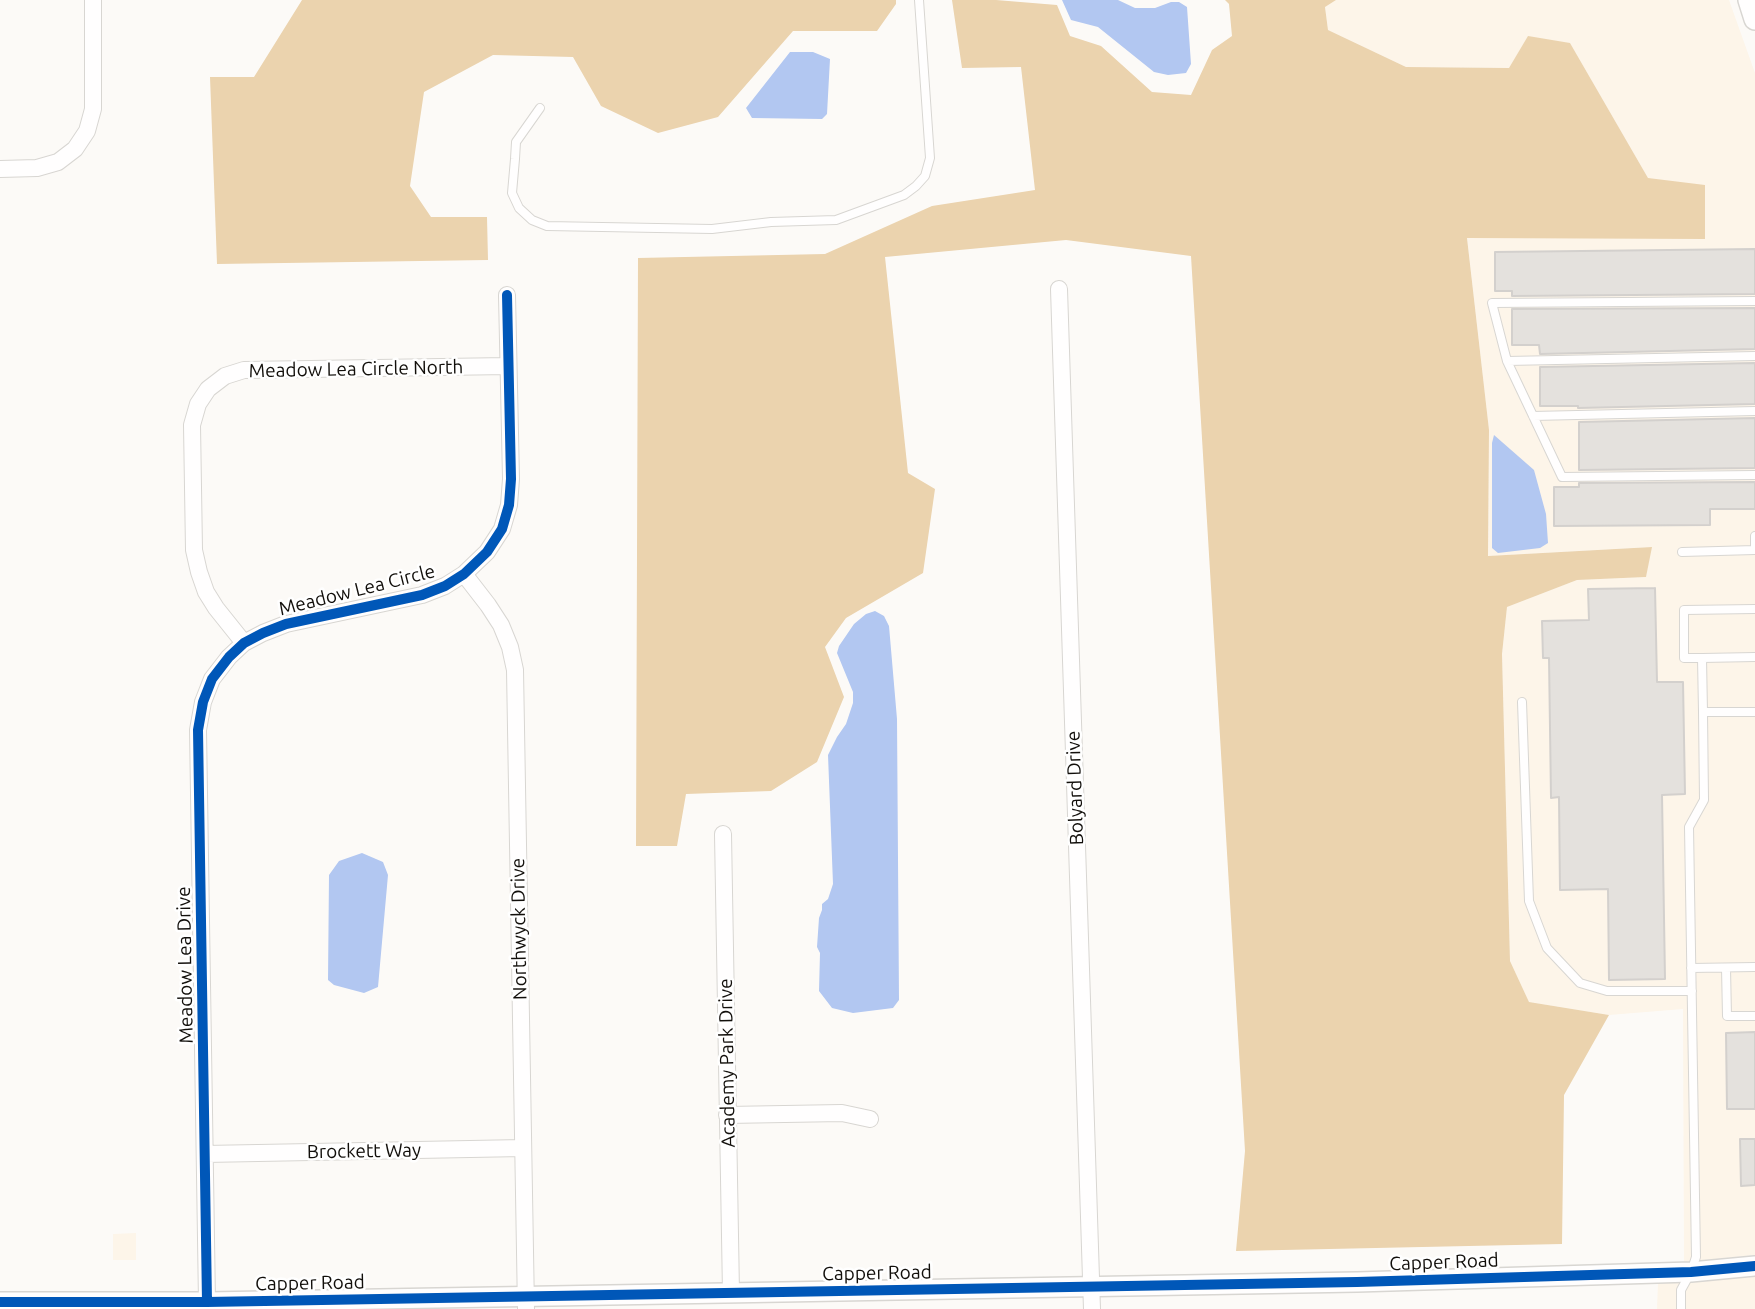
<!DOCTYPE html>
<style>
body{margin:0}
canvas{display:block;background:#fcfaf7}
</style>
<canvas width="1755" height="1309"></canvas>
<script>
const ctx = document.querySelector('canvas').getContext('2d');
ctx.lineJoin = 'round';
function fillPath(path, color) {
  ctx.fillStyle = color;
  ctx.fill(path, 'evenodd');
}
function toPath(rows) {
  const path = new Path2D();
  for (const r of rows) {
    path.moveTo(r[0], r[1]);
    for (let i = 2; i < r.length; i += 2) path.lineTo(r[i], r[i + 1]);
  }
  return path;
}
function stroke(path, color, width, dash) {
  ctx.strokeStyle = color;
  ctx.lineWidth = width;
  ctx.lineCap = dash ? 'butt' : 'round';
  ctx.setLineDash(dash || []);
  ctx.stroke(path);
}
function write(font, color, halo, rows, align = 'center') {
  ctx.font = font + ' Ubuntu,sans-serif';
  ctx.lineWidth = 5;
  ctx.setLineDash([]);
  ctx.textBaseline = 'middle';
  ctx.strokeStyle = halo;
  ctx.fillStyle = color;
  for (const [text, x, y, turn = 0] of rows) {
    ctx.save();
    ctx.translate(x, y);
    ctx.rotate((+turn || 0) * Math.PI / 180);
    ctx.textAlign = isNaN(turn) ? turn : align;
    if (halo) ctx.strokeText(text, 0, 0);
    ctx.fillText(text, 0, 0);
    ctx.restore();
  }
}
const built = toPath([
 [1336,0,1729,0,1755,73,1755,1255,1684,1262,1683,1009,1609,1015,1529,1002,1510,961,1502,654,1507,607,1577,580,1646,577,1651,547,1488,556,1489,430,1467,237,1705,238,1648,178,1570,43,1509,68,1406,67,1328,30,1325,6],
 [136,1233,136,1260,113,1260,113,1234],
 [1755,1277,1755,1309,1657,1309,1658,1283]
]);
const forest = toPath([
 [302,0,896,0,896,4,877,31,793,31,718,117,658,133,601,106,573,57,493,55,424,92,410,186,431,217,487,217,488,260,217,264,210,77,254,77],
 [952,0,996,0,1057,5,1070,36,1101,46,1152,92,1191,95,1212,50,1232,36,1229,4,1225,0,1336,0,1325,7,1328,30,1406,67,1509,68,1528,36,1570,43,1648,178,1705,185,1705,239,1467,238,1489,430,1488,556,1652,547,1646,577,1577,580,1507,607,1502,654,1510,961,1529,1002,1609,1015,1564,1095,1562,1244,1236,1251,1245,1151,1191,256,1066,240,885,257,908,473,935,489,923,573,846,618,825,647,844,697,817,762,771,791,686,794,677,846,636,846,638,258,825,254,932,206,1035,190,1021,67,962,68]
]);
const water = toPath([
 [1062,0,1118,0,1135,8,1155,8,1171,2,1179,2,1187,7,1191,64,1186,73,1168,75,1154,72,1098,27,1071,20],
 [790,52,813,52,830,59,827,114,822,119,752,118,746,108],
 [1494,435,1534,470,1546,514,1548,543,1540,548,1498,553,1492,548,1492,443],
 [875,611,884,616,889,626,897,719,899,1000,893,1008,853,1013,832,1008,819,991,820,953,817,947,819,918,822,910,822,904,828,899,833,884,828,755,837,737,846,724,853,703,853,692,837,653,839,646,854,624,866,614],
 [362,853,383,862,388,875,378,987,364,993,334,985,328,980,329,875,339,861]
]);
const building = toPath([
 [1755,249,1755,294,1512,296,1512,291,1495,291,1495,252,1755,249],
 [1755,308,1755,349,1540,354,1539,345,1512,345,1512,309,1755,308],
 [1755,363,1755,404,1578,408,1578,406,1540,406,1540,367,1755,363],
 [1755,418,1755,468,1579,470,1579,422,1755,418],
 [1755,482,1755,509,1710,509,1710,525,1554,526,1554,487,1579,487,1579,483,1755,482],
 [1655,588,1657,682,1683,682,1685,794,1662,795,1665,979,1609,980,1608,889,1560,890,1559,797,1551,798,1549,658,1543,658,1542,621,1589,620,1588,589,1655,588],
 [1755,1032,1755,1109,1727,1109,1726,1033,1755,1032],
 [1740,1139,1755,1139,1755,1185,1741,1186,1740,1139]
]);
const service = toPath([
 [540,108,516,142,515,159,512,193,519,208,532,220,547,226,712,229,771,222,836,220,904,195,916,186,925,176,930,158,919,0],
 [1755,301,1492,303,1507,361,1562,477,1755,475],
 [1507,361,1755,356],
 [1533,416,1755,411],
 [1682,552,1755,550,1755,536],
 [1755,657,1702,658,1703,712,1755,712],
 [1702,658,1684,658,1684,610,1755,609],
 [1522,702,1529,901,1547,948,1580,983,1607,991,1692,991],
 [1691,968,1755,967],
 [1726,968,1727,1016,1755,1016],
 [1681,1309,1681,1290,1691,1272,1696,1257,1689,827,1704,800,1703,712]
]);
const minor = toPath([
 [0,169,37,168,58,162,75,149,87,131,93,109,93,0],
 [1059,289,1092,1309],
 [464,574,488,605,501,625,510,647,515,670,526,1309],
 [244,643,216,608,206,592,199,572,194,550,192,425,198,404,208,389,225,376,244,370,508,366],
 [723,834,731,1293],
 [727,1115,842,1113,870,1119],
 [205,1154,523,1148],
 [207,1302,198,730,203,702,212,679,229,657,244,643,263,633,286,624,422,595,445,586,464,574,487,552,502,529,509,505,511,479,507,295]
]);
const tertiary = toPath([
 [0,1302,207,1302,1357,1282,1691,1272,1755,1266]
]);
const secondary = toPath([
 [1749,0,1755,19]
]);
const cycleway = toPath([
 [0,1302,207,1302,1357,1282,1691,1272,1755,1266],
 [207,1302,198,730,203,702,212,679,229,657,244,643,263,633,286,624,422,595,445,586,464,574,487,552,502,529,509,505,511,479,507,295]
]);
const streetNames = [
 ["Meadow Lea Circle North",356,369,-1],
 ["Meadow Lea Circle",357,590,-14],
 ["Bolyard Drive",1075,788,-92],
 ["Northwyck Drive",519,929,-91],
 ["Meadow Lea Drive",185,965,-91],
 ["Academy Park Drive",727,1063,-91],
 ["Brockett Way",364,1151,-1],
 ["Capper Road",1444,1262,-2],
 ["Capper Road",877,1273,-1],
 ["Capper Road",310,1283,-1]
];
fillPath(built, '#fdf5e9');
fillPath(forest, '#ebd3ae');
fillPath(water, '#b2c7f1');
fillPath(building, '#e4e1dd');
stroke(building, '#d3d0cd', 2);
stroke(service, '#d8d6d2', 10);
stroke(minor, '#d8d6d2', 18);
stroke(tertiary, '#d8d6d2', 22);
stroke(secondary, '#d8d6d2', 24);
stroke(service, '#fffefe', 8);
stroke(minor, '#fffefe', 16);
stroke(tertiary, '#fffefe', 19);
stroke(secondary, '#fffefe', 21);
stroke(cycleway, '#0057b8', 10);
write('19px', '#120f0b', '#fff', streetNames);
</script>
